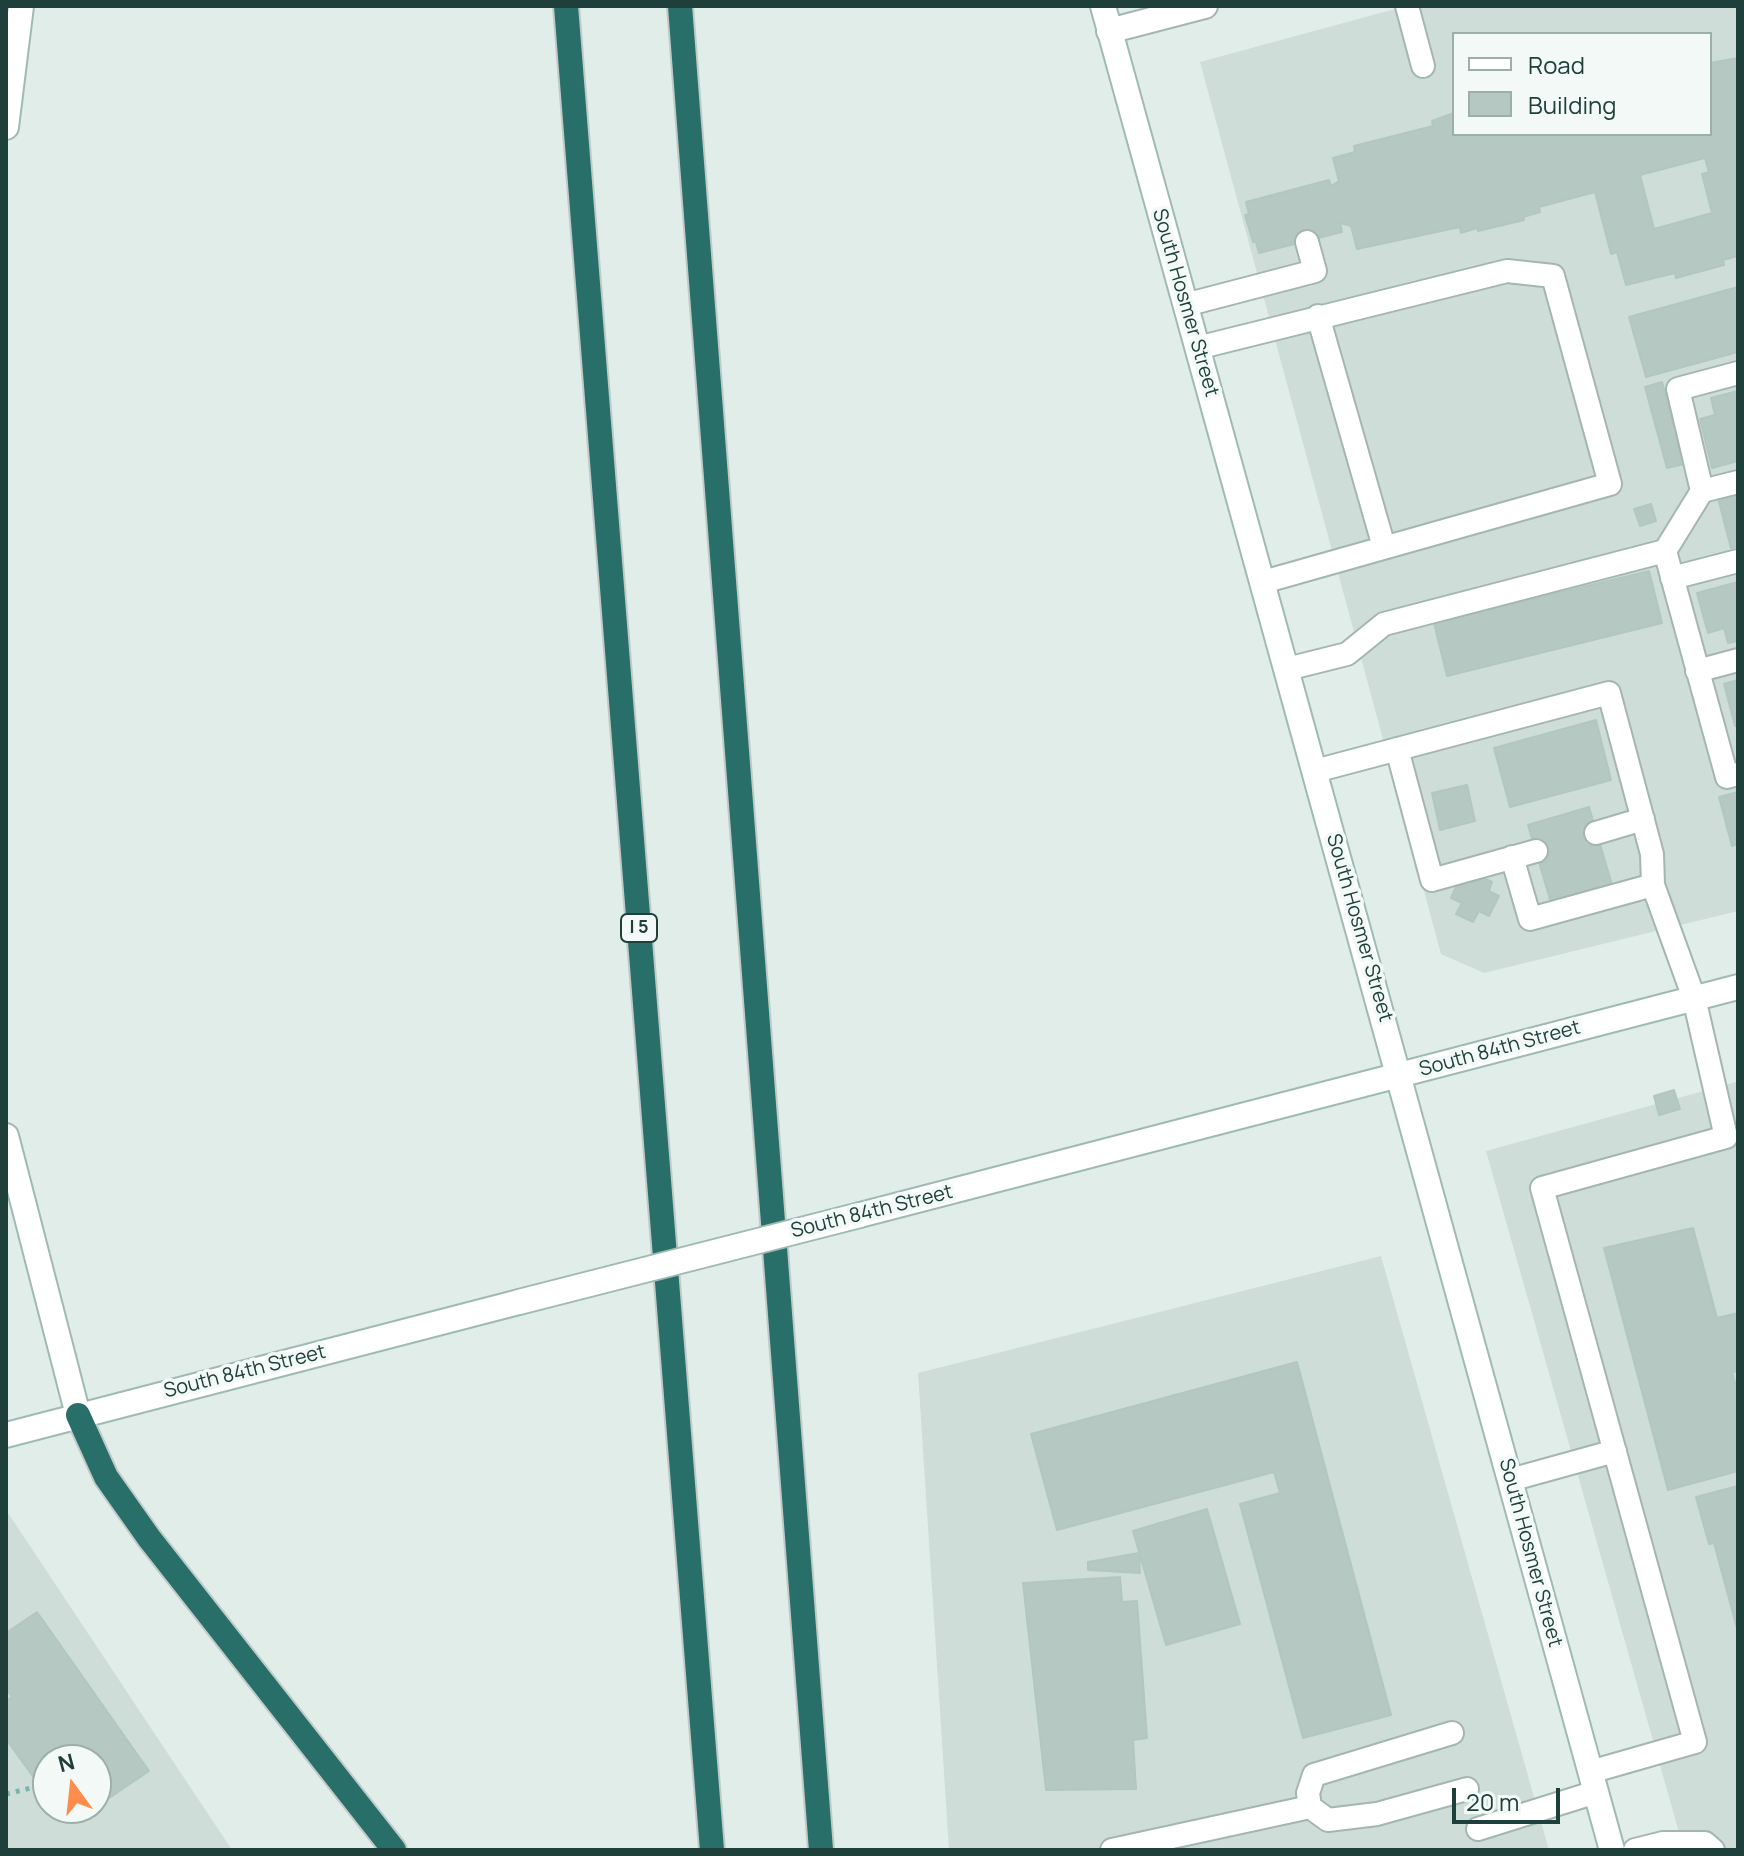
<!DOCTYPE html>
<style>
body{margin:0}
#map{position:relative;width:1744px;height:1856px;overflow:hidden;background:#e1ede9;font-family:Manrope,sans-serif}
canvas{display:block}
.frame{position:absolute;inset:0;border:8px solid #1f403a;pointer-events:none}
.legend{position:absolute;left:1452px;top:32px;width:260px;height:104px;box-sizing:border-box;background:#f2f9f6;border:2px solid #9eafab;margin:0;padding:10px 14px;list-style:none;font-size:24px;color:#1f403a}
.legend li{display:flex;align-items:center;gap:16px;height:40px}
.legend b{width:40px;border:2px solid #9eafab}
.north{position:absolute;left:32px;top:1744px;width:80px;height:80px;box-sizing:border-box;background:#f2f9f6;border:2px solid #9eafab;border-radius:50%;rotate:345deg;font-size:22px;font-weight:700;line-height:32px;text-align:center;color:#1f403a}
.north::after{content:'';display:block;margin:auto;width:28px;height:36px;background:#ff8b4d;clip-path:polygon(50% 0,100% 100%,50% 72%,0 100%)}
.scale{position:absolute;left:1452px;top:1788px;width:108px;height:36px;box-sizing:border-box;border:4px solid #1f403a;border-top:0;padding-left:10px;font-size:24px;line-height:28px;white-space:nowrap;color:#1f403a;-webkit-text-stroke:6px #f2f9f6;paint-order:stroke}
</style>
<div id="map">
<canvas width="1744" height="1856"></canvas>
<div class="frame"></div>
<ul class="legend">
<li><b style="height:10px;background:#fff"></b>Road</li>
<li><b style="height:22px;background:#b6c8c2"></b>Building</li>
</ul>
<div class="north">N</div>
<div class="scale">20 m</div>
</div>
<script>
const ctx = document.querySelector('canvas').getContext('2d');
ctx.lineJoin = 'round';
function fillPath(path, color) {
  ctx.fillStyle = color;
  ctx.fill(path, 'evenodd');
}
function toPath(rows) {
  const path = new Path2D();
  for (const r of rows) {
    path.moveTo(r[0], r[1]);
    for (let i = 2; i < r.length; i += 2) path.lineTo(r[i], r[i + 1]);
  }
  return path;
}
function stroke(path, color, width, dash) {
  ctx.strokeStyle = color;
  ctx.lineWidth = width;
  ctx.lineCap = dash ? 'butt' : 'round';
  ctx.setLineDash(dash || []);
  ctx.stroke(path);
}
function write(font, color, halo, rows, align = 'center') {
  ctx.font = font + ' Manrope,sans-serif';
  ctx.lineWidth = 7;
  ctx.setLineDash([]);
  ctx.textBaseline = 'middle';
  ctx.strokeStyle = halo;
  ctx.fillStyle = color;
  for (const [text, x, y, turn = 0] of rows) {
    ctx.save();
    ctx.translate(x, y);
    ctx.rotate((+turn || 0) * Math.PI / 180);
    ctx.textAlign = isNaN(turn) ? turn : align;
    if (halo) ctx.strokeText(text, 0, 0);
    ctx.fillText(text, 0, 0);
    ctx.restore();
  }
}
const built = toPath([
 [1406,6,1738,6,1738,911,1484,973,1441,954,1200,62],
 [1454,34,1710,34,1710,134,1454,134],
 [1736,1082,1738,1850,1684,1850,1486,1151],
 [1381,1256,1549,1850,949,1850,918,1373],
 [6,1510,232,1850,6,1850],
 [48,1760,96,1760,96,1808,48,1808]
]);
const building = toPath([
 [1738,58,1738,256,1723,260,1724,265,1676,278,1675,273,1626,285,1617,252,1611,254,1595,192,1539,207,1540,212,1523,217,1524,220,1478,231,1477,228,1461,233,1460,227,1357,249,1351,226,1340,223,1342,232,1259,253,1256,242,1253,242,1245,215,1249,214,1246,202,1329,180,1331,186,1339,181,1333,158,1355,152,1354,146,1433,126,1432,121,1454,113,1454,134,1710,134,1710,63,1738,58],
 [1705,158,1709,172,1702,174,1712,213,1654,229,1640,175,1705,158],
 [1738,287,1738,352,1646,377,1629,317,1738,287],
 [1662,382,1684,464,1667,468,1645,387,1662,382],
 [1738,391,1738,461,1712,468,1700,419,1715,415,1711,398,1738,391],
 [1738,493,1738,546,1731,548,1718,498,1738,493],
 [1651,504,1656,521,1640,526,1634,509,1651,504],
 [1649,571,1662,623,1447,676,1434,623,1649,571],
 [1738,582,1738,641,1728,643,1724,628,1708,633,1697,593,1738,582],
 [1738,680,1738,726,1735,726,1724,684,1738,680],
 [1596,720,1611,780,1510,807,1494,748,1596,720],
 [1467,785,1475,821,1440,830,1432,793,1467,785],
 [1738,792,1738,844,1732,846,1719,797,1738,792],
 [1589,807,1613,888,1552,906,1528,825,1589,807],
 [1475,874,1492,882,1489,891,1499,896,1489,916,1479,911,1473,922,1456,914,1462,903,1451,898,1460,878,1471,883,1475,874],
 [1674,1090,1680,1109,1659,1115,1654,1096,1674,1090],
 [1693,1228,1717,1318,1738,1313,1738,1371,1732,1372,1738,1394,1738,1471,1668,1490,1604,1248,1693,1228],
 [1297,1362,1391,1715,1303,1738,1240,1504,1280,1493,1274,1472,1057,1530,1031,1434,1297,1362],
 [1738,1486,1738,1632,1714,1543,1709,1544,1696,1497,1738,1486],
 [1207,1509,1240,1624,1166,1645,1133,1531,1207,1509],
 [1139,1553,1140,1573,1088,1570,1088,1562,1139,1553],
 [1120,1577,1122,1602,1137,1601,1147,1738,1133,1740,1136,1789,1046,1790,1023,1583,1120,1577],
 [37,1612,149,1771,96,1807,96,1760,48,1760,48,1774,37,1782,6,1739,6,1701,12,1697,6,1688,6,1633,37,1612]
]);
const path = toPath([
 [6,1794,48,1784]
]);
const service = toPath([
 [1407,6,1423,66],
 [1185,305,1315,271,1307,242],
 [1318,316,1384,547],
 [1197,348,1507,271,1553,276,1610,484,1263,582],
 [1702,491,1738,482],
 [1665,551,1727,777,1738,774],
 [1672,578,1738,561],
 [1287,669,1347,654,1384,624,1665,551,1702,491,1678,389,1738,373],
 [1697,671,1738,660],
 [1397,749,1432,880,1536,851],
 [1315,771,1609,693,1652,854,1653,885,1694,998,1726,1137,1542,1188,1695,1742,1590,1772],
 [1596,833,1643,819],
 [1512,857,1530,919,1653,885],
 [1510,1480,1615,1451],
 [1452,1733,1314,1775,1308,1793,1310,1807,1328,1820,1377,1814,1467,1789],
 [1478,1829,1596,1792],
 [1112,1850,1310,1807],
 [1635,1850,1663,1843,1705,1843,1713,1850]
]);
const minor = toPath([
 [1109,31,1205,6]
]);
const secondary = toPath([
 [1103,6,1612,1850],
 [6,127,21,6],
 [6,1136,78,1415],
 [860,1215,1738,987],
 [6,1435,519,1302]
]);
const motorway = toPath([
 [566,6,712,1850],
 [680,6,821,1850],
 [78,1415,106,1477,149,1538,394,1850]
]);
const secondaryBridge = toPath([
 [519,1302,860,1215]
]);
const shields = [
 [639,928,36]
];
const shieldNames = [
 ["I 5",639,928]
];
const streetNames = [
 ["South Hosmer Street",1185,303,74],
 ["South Hosmer Street",1359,928,74],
 ["South 84th Street",1500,1049,-15],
 ["South 84th Street",872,1212,-14],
 ["South 84th Street",245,1372,-14],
 ["South Hosmer Street",1530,1553,75]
];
fillPath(built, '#cfddd8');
fillPath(building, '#b6c8c2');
stroke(building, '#b2c7c1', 2);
stroke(service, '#a3b6b1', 26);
stroke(minor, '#a3b6b1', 28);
stroke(secondary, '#9ebab3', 28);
stroke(motorway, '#c0cac8', 28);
stroke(path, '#7db4a9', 5, [4, 6]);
stroke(service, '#fff', 22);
stroke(minor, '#fff', 24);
stroke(secondary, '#fff', 24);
stroke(motorway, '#276f68', 24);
stroke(secondaryBridge, '#9ebab3', 28, []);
stroke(secondaryBridge, '#fff', 24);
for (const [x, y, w] of shields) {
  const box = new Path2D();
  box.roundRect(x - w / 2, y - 14, w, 28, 6);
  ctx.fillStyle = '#f2f9f6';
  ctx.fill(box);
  stroke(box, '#1f403a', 2);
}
write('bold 18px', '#1f403a', null, shieldNames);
write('20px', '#1f403a', '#f2f9f6', streetNames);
</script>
